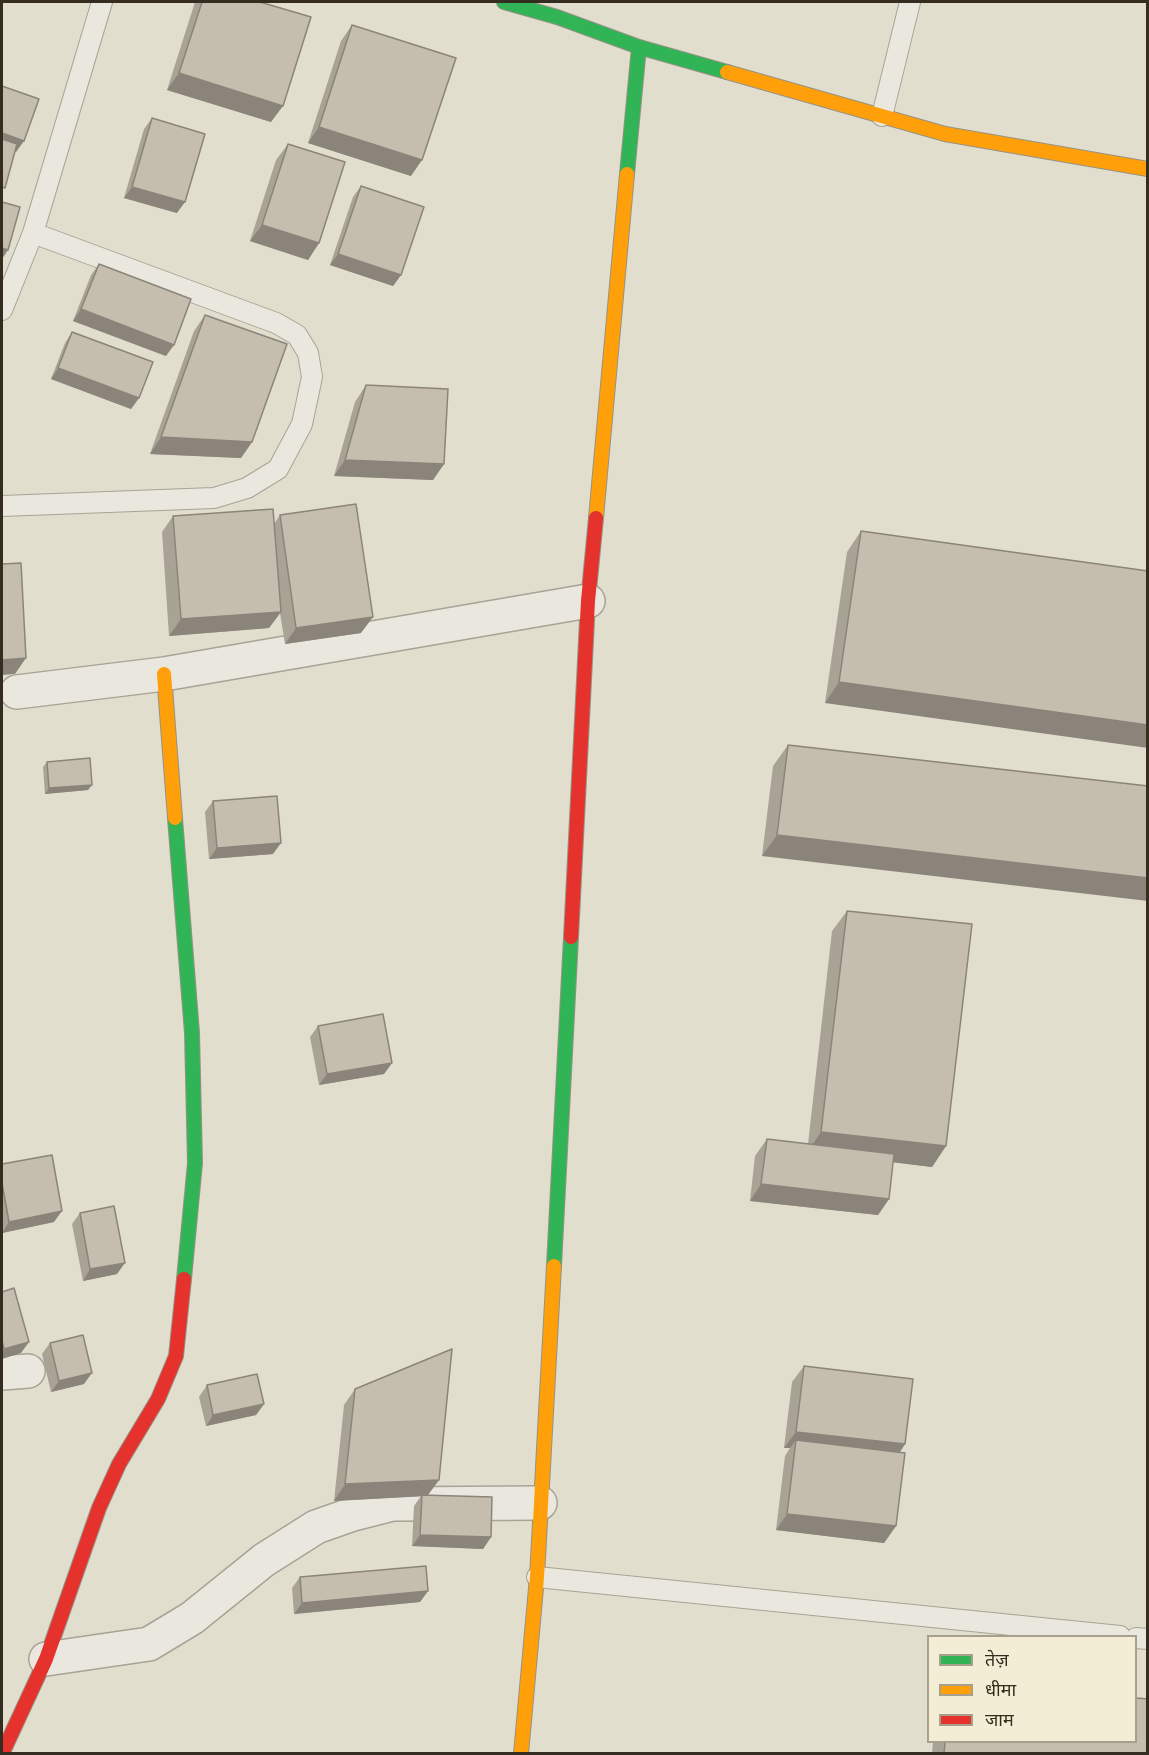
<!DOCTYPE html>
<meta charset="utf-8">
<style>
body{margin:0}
#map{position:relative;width:1149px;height:1755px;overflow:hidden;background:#e2decd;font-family:"Noto Serif","Noto Sans Devanagari",serif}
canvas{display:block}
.frame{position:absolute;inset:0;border:3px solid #342c1f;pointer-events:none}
.legend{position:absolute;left:927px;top:1635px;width:210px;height:108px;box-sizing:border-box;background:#f2edd4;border:2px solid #a6a08c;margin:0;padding:8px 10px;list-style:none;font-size:18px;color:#342c1f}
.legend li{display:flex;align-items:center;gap:12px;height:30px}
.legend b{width:30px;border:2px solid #a6a08c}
</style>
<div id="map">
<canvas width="1149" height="1755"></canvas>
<div class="frame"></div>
<ul class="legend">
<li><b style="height:8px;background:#30b455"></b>तेज़</li>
<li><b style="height:8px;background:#ff9f0a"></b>धीमा</li>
<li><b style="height:8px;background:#e5322d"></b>जाम</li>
</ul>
</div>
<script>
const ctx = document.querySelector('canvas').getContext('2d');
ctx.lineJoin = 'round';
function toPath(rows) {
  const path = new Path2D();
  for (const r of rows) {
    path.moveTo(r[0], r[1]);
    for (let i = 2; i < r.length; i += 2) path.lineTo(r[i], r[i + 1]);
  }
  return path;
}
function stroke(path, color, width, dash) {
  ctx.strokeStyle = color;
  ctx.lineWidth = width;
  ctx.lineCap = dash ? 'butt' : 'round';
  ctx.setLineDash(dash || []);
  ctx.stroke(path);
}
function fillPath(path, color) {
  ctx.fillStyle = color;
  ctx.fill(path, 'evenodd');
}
const lane = toPath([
 [882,116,910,2],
 [2,310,33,233,102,2],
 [2,506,214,498,247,488,278,469,302,424,312,377,308,353,297,335,276,323,33,233],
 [537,1577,1120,1636],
 [1136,1638,1148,1639]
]);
const street = toPath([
 [17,692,164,674,588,601],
 [2,1373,28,1371],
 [46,1659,149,1644,192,1618,264,1560,316,1527,353,1514,392,1504,540,1503]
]);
const fast = toPath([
 [504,2,557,17,639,47,727,72],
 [627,174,639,47],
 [175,818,192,1033,195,1163,184,1279],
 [554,1266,571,937]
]);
const slow = toPath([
 [727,72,945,134,1148,169],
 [596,518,627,174],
 [164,674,175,818],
 [521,1754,537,1577,554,1266]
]);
const jam = toPath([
 [571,937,588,601,596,518],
 [2,1754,46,1659,99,1508,119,1464,158,1399,176,1356,184,1279]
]);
const wall = toPath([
 [195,2,260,2,271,122,167,90],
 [352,25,411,176,308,143,341,41],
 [152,118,177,213,124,198,144,129],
 [288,144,319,243,308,260,250,241,276,160],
 [361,186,401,275,393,286,330,265,353,197],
 [99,264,166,356,73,321,91,275],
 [205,315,252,442,241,458,150,454,194,331],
 [72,332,139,398,131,409,51,379,65,343],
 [366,385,444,464,433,480,334,476,355,402],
 [280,515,361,633,285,644,280,613,269,628,169,636,162,532,173,516,274,524],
 [861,531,1148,571,825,703,847,552],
 [788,745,1148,786,762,856,773,766],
 [47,762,88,790,45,794,43,767],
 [213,801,273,854,209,859,205,812],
 [847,911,946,1146,932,1167,893,1162,889,1199,878,1215,750,1201,755,1156,767,1139,808,1144,832,931],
 [318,1026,392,1063,384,1074,319,1085,310,1037],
 [2,1164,54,1222,2,1233],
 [80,1213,117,1274,83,1281,72,1224],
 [50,1343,84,1384,51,1392,42,1354],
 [804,1366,905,1444,900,1452,896,1526,884,1543,776,1530,785,1456,790,1448,784,1448,792,1382],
 [207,1385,264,1404,256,1415,206,1426,199,1397],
 [355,1389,439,1480,428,1495,491,1537,483,1549,412,1546,414,1506,421,1496,334,1501,344,1405],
 [300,1577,428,1591,420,1602,294,1614,292,1588],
 [933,1742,1136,1742,1148,1754,932,1754]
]);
const shadedWall = toPath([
 [179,73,283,106,271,122,167,90],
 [319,127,422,160,411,176,308,143],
 [2,133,24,141,16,152,2,147],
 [132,187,185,202,177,213,124,198],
 [262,225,319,243,308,260,250,241],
 [2,248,8,250,2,259],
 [338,254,401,275,393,286,330,265],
 [81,309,174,345,166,356,73,321],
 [58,368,139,398,131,409,51,379],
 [161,437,252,442,241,458,150,454],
 [345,460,444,464,433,480,334,476],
 [281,612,269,628,169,636,181,619],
 [373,617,361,633,285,644,296,628],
 [26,658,15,674,2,675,2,660],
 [839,682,1148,725,1148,748,825,703],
 [92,785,88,790,45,794,49,788],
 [777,835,1148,878,1148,901,762,856],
 [281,843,273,854,209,859,217,848],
 [392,1063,384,1074,319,1085,327,1074],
 [821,1132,946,1146,932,1167,807,1152],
 [761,1184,889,1199,878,1215,750,1201],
 [62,1211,54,1222,2,1233,9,1222],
 [125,1263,117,1274,83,1281,90,1269],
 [29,1342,21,1353,2,1359,2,1352,4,1349],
 [92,1373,84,1384,51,1392,59,1381],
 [264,1404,256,1415,206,1426,213,1415],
 [796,1432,905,1444,894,1461,796,1440,790,1448,784,1448],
 [439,1480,427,1496,334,1501,345,1484],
 [787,1514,896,1526,884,1543,776,1530],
 [420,1535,491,1537,483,1549,412,1546],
 [428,1591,420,1602,294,1614,302,1603]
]);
const building = toPath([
 [202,2,260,2,311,17,283,106,179,73,202,2],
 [352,25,456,58,422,160,319,127,352,25],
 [2,86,39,99,24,141,2,133,2,86],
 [152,118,205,134,185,202,132,187,152,118],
 [2,139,17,144,5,188,2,187,2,139],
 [288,144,345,162,319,243,262,225,288,144],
 [361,186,424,207,401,275,338,254,361,186],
 [2,202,20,207,8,250,2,248,2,202],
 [99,264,191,299,174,345,81,309,99,264],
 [205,315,287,344,252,442,161,437,205,315],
 [72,332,153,362,139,398,58,368,72,332],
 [366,385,448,389,444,464,345,460,366,385],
 [356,504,373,617,296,628,280,515,356,504],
 [273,509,281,612,181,619,173,516,273,509],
 [861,531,1148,571,1148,725,839,682,861,531],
 [21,563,26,658,2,660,2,564,21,563],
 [788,745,1148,786,1148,878,777,835,788,745],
 [90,758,92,785,49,788,47,762,90,758],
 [277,796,281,843,217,848,213,801,277,796],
 [847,911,972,924,946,1146,821,1132,847,911],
 [383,1014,392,1063,327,1074,318,1026,383,1014],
 [767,1139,894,1154,889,1199,761,1184,767,1139],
 [52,1155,62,1211,9,1222,2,1183,2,1164,52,1155],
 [114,1206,125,1263,90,1269,80,1213,114,1206],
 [14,1288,29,1342,4,1349,2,1341,2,1292,14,1288],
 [83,1335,92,1373,59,1381,50,1343,83,1335],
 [452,1349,439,1480,345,1484,355,1389,452,1349],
 [804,1366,913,1379,905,1444,796,1432,804,1366],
 [257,1374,264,1404,213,1415,207,1385,257,1374],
 [796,1440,905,1453,896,1526,787,1514,796,1440],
 [422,1495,492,1497,491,1537,420,1535,422,1495],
 [426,1566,428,1591,302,1603,300,1577,426,1566],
 [1136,1698,1148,1699,1148,1754,944,1754,945,1742,1136,1742,1136,1698]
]);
stroke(lane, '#a7a396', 22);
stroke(street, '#a7a396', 36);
stroke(fast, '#969286', 16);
stroke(slow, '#969286', 16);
stroke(jam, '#969286', 16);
stroke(lane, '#eae8de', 20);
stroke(street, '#eae8de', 33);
stroke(fast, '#30b455', 14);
stroke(slow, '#ff9f0a', 14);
stroke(jam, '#e5322d', 14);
fillPath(wall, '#a9a396');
fillPath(shadedWall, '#8a847a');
fillPath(building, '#c5bdae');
stroke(building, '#8a847a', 1.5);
</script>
